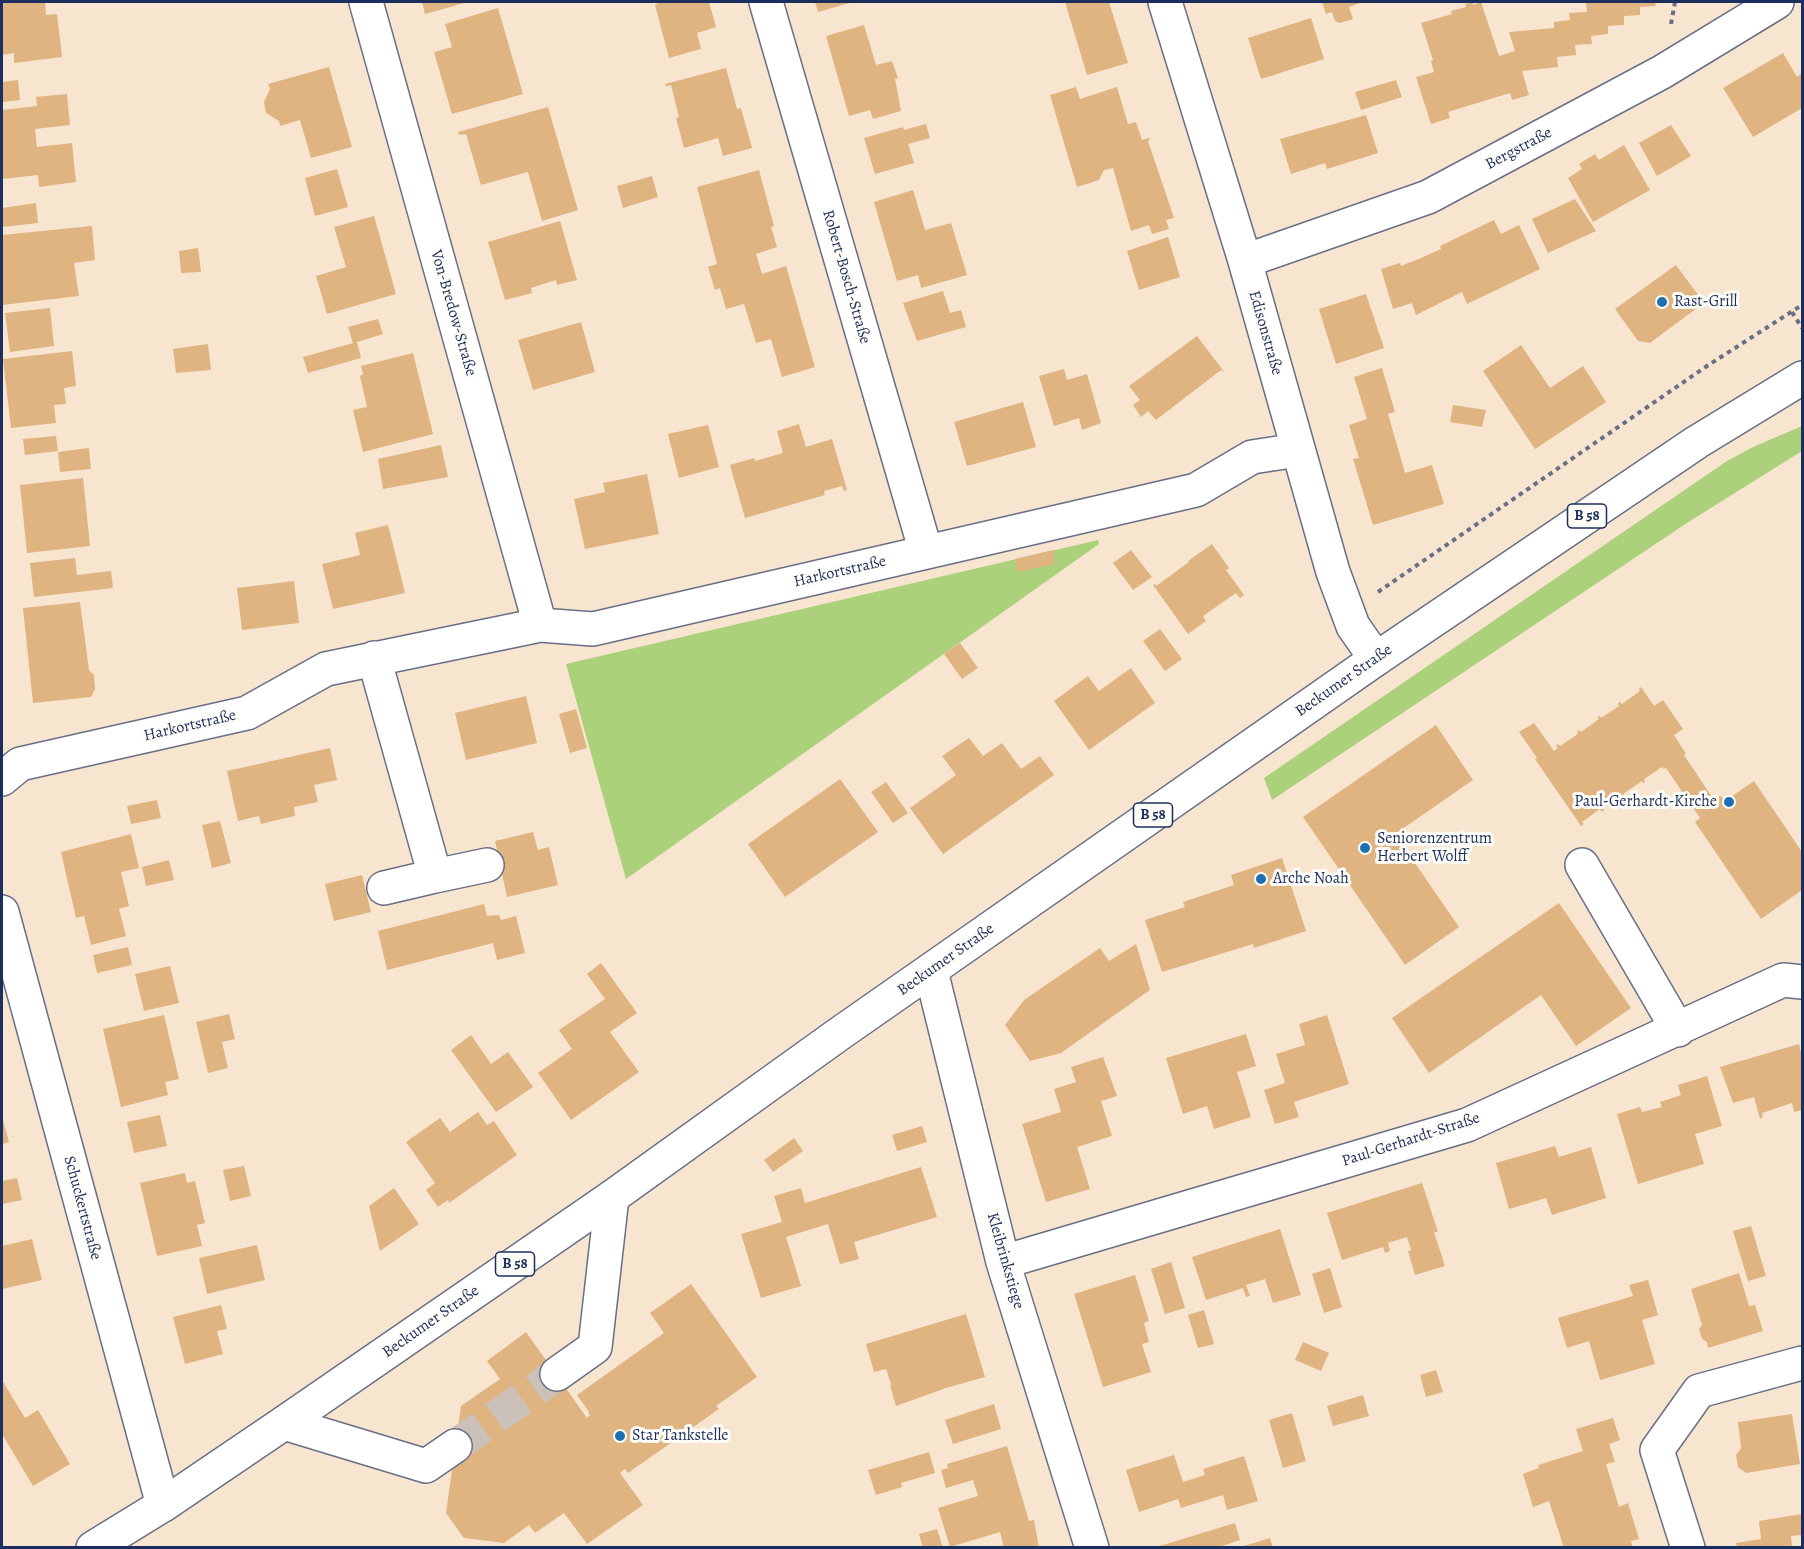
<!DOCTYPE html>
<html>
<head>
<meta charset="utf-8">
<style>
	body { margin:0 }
	#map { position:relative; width:1804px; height:1549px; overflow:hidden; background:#f7e5d0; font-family:Alegreya,serif }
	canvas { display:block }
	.frame { position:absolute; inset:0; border:3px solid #1b2f5e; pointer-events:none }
</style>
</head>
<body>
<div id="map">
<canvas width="1804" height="1549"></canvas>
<div class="frame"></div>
</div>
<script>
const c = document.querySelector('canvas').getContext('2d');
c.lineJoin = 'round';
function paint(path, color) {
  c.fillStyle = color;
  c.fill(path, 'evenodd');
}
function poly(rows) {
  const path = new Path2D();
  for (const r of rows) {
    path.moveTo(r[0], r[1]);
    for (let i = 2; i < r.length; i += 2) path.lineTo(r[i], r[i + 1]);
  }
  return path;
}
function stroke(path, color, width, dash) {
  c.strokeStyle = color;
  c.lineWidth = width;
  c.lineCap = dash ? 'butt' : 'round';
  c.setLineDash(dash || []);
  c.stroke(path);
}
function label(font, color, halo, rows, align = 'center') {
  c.font = font + ' Alegreya,serif';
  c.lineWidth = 6;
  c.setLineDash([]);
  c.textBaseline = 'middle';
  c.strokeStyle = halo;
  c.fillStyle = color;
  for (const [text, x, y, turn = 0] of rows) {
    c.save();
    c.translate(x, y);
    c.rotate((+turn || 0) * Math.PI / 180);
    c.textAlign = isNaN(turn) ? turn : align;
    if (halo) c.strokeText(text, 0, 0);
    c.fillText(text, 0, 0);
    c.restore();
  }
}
paint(poly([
	[1802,426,1802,451,1690,521,1272,800,1264,778,1727,461,1753,447],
	[1098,540,1099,544,626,879,566,664]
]), '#abd17b');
paint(poly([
	[2,2,45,2,46,15,57,14,62,57,14,63,14,53,2,55],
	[422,2,468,2,425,14],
	[660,2,709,2,716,27,697,33,701,49,669,58,655,5],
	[815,2,853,2,818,12],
	[1065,2,1109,2,1128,63,1087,75],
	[1322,2,1363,2,1349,7,1353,19,1340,23,1335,21,1332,12,1326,14],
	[1473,2,1473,5,1481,2,1499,56,1515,51,1509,32,1554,28,1554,22,1570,20,1569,13,1587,12,1586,3,1655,2,1656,6,1640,7,1640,15,1624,16,1624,25,1608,26,1608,34,1591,36,1592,44,1575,45,1576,55,1557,57,1558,67,1522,71,1529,95,1512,100,1510,93,1448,112,1450,118,1431,124,1416,77,1434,72,1431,61,1433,60,1421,23,1452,14,1451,11,1466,7,1465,4],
	[498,8,523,94,452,114,434,52,452,47,445,24],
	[1311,18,1324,59,1261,79,1248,38],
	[864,25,876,65,892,61,898,78,895,79,901,111,873,119,870,110,849,116,826,36],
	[1783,53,1797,77,1802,73,1802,108,1753,137,1723,88],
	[329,67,352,147,311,158,300,120,280,126,279,121,266,113,264,102,270,89,268,84],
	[726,68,737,109,741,108,752,148,723,156,718,138,684,148,676,118,679,117,671,85,666,86,665,84],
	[18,80,20,100,2,102,2,82],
	[1396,80,1402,97,1361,110,1355,92],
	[1076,87,1080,99,1117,87,1128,124,1136,122,1142,140,1149,138,1150,140,1148,141,1174,218,1166,220,1169,229,1152,234,1149,225,1131,231,1113,168,1104,170,1099,180,1077,187,1050,95],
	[67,94,70,125,35,129,37,147,72,143,76,182,39,187,38,175,2,179,2,110,37,106,36,97],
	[548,107,578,210,542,221,528,172,481,185,466,134,459,135,458,132],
	[1366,115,1378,153,1327,169,1325,163,1291,174,1280,139],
	[926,124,930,138,908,144,914,163,875,174,864,138,903,127,904,130],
	[1671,125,1691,156,1657,176,1639,143],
	[1624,145,1650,190,1593,222,1568,178,1582,169,1579,164,1595,154,1599,160],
	[337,169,348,207,315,216,305,178],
	[759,170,774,226,771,227,777,247,756,254,762,274,786,266,815,367,782,377,771,339,756,343,744,304,726,309,720,288,715,290,708,267,717,264,697,187],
	[652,176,658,197,623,208,617,186],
	[913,190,925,230,951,223,967,275,921,288,918,275,897,281,874,202],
	[1575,199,1596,231,1548,253,1532,219],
	[36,203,38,223,2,227,2,208],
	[374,216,396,294,327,314,316,276,346,267,334,227],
	[1494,220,1501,234,1519,225,1540,269,1467,304,1462,292,1416,315,1412,303,1393,309,1381,269,1400,263,1401,266,1421,258,1441,249,1440,246],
	[560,221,577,280,557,285,556,280,531,288,532,293,505,300,488,242],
	[92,226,95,260,74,263,79,296,2,305,2,235],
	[1168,237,1180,277,1139,290,1127,251],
	[198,248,201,272,181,273,179,251],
	[1676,265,1699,296,1697,308,1650,343,1638,341,1615,309],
	[943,291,950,313,961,310,966,327,917,341,903,303],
	[1366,294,1384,348,1336,364,1319,309],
	[50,308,54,346,10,352,5,313],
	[378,319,383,334,357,342,361,358,308,373,303,357,353,343,348,327],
	[581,322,595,372,533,390,518,340],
	[1197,336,1225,373,1221,370,1156,420,1148,411,1141,417,1133,405,1140,400,1129,386],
	[208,344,211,370,176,373,173,349],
	[1521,345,1550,388,1583,366,1606,402,1535,449,1483,371],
	[72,351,76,386,64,388,66,404,54,405,56,423,11,428,3,359],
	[413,353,433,434,363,452,353,410,367,407,360,376,363,374,361,366],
	[1382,368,1395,412,1388,414,1405,473,1432,465,1444,504,1373,525,1353,459,1359,458,1349,425,1367,419,1354,377],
	[1064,369,1067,380,1087,374,1101,423,1082,430,1079,418,1054,426,1039,376],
	[1023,402,1036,447,967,466,954,422],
	[1453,405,1486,410,1482,427,1450,422],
	[799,424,806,447,832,439,847,490,844,491,842,486,824,491,825,495,745,518,730,465,754,458,755,461,783,453,777,431],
	[708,425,719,467,679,478,668,434],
	[56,436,58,451,25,455,23,439],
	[441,445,448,477,383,489,378,459],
	[89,448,91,469,60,472,58,452],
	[647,474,659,534,585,549,574,499,605,492,603,483],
	[83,478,90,546,27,553,20,485],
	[388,525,405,593,333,609,322,564,360,555,355,533],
	[1212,544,1229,568,1226,570,1244,595,1240,598,1236,593,1203,616,1206,621,1188,634,1153,585,1155,584,1156,586,1189,562,1188,561],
	[1053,550,1055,564,1018,572,1015,559],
	[1131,550,1152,577,1133,590,1113,563],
	[75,558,77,575,111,571,113,588,34,597,30,563],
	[294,581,299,623,242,630,237,588],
	[80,602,89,670,94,675,95,689,91,697,33,703,23,608],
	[1160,629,1182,659,1165,671,1143,641],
	[960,643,978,668,962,679,944,654],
	[1131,668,1155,703,1089,750,1054,701,1088,676,1099,691],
	[1641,687,1654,706,1663,700,1683,729,1674,735,1686,754,1684,755,1714,800,1721,796,1725,801,1754,781,1802,852,1802,890,1761,919,1695,822,1700,818,1666,768,1663,769,1662,767,1644,779,1645,782,1643,783,1642,781,1623,794,1625,796,1622,798,1621,795,1603,808,1604,810,1602,812,1600,809,1582,822,1584,824,1581,826,1535,759,1537,758,1519,732,1534,723,1554,751,1558,748,1556,746,1558,744,1560,746,1578,734,1577,732,1579,730,1581,732,1599,719,1597,717,1600,716,1601,718,1619,706,1618,703,1620,702,1622,704,1640,691,1639,689],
	[526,696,537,743,466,760,455,713],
	[576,709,587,748,570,753,559,714],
	[1436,725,1473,780,1395,834,1459,927,1405,965,1303,817],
	[969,738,983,756,1002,743,1021,769,1040,756,1054,775,943,854,910,808,956,775,942,756],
	[330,748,337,780,314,785,318,802,294,807,295,816,277,820,261,824,259,816,238,821,227,771],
	[840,779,878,832,785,897,748,844],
	[886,782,908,813,893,823,871,792],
	[157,800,161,818,131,824,127,806],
	[220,821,231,863,212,868,202,825],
	[533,832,538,850,549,847,558,885,507,897,495,841],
	[131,834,139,868,121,872,129,906,119,909,126,936,91,945,84,916,76,918,61,852],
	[1282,858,1306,931,1254,948,1253,944,1162,972,1145,920,1185,907,1183,902,1234,885,1231,875],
	[169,860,174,880,146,886,142,867],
	[362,875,371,912,334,921,325,884],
	[1559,903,1631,1008,1576,1046,1541,995,1429,1073,1392,1018],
	[484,904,487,916,499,915,501,920,516,916,525,953,497,960,493,943,387,970,378,931],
	[1136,944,1150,990,1061,1053,1030,1061,1005,1025,1024,1000,1100,948,1109,961],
	[128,947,132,965,97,973,93,955],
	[601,963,637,1013,610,1032,639,1072,571,1120,538,1073,572,1049,559,1030,605,999,587,974],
	[170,966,179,1003,144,1011,135,974],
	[229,1014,235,1039,222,1042,228,1068,208,1073,196,1022],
	[164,1015,179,1079,165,1082,168,1095,121,1107,103,1029],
	[1327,1015,1349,1084,1294,1102,1299,1117,1275,1124,1264,1090,1285,1083,1276,1054,1305,1045,1299,1024],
	[1246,1034,1256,1066,1237,1072,1251,1117,1214,1129,1207,1106,1183,1114,1166,1058],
	[471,1035,491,1064,508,1052,533,1087,496,1112,451,1050],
	[1799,1044,1802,1056,1802,1110,1794,1112,1792,1103,1762,1113,1763,1117,1760,1119,1754,1097,1733,1103,1720,1067],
	[1103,1057,1117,1096,1101,1101,1112,1136,1077,1147,1090,1189,1046,1202,1022,1124,1061,1112,1054,1089,1076,1082,1071,1067],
	[1707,1076,1722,1126,1695,1134,1704,1164,1638,1184,1617,1114,1640,1107,1642,1112,1662,1107,1660,1102,1681,1095,1678,1085],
	[478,1112,487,1125,494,1121,517,1155,449,1203,448,1200,438,1207,426,1190,435,1183,406,1142,440,1118,450,1132],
	[160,1115,167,1146,134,1153,127,1122],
	[2,1116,9,1142,2,1144],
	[922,1126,927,1142,897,1151,892,1135],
	[794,1138,803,1151,773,1172,764,1160],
	[1555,1146,1559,1157,1591,1147,1606,1198,1552,1215,1546,1198,1509,1209,1496,1163],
	[244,1166,251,1196,230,1201,223,1170],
	[921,1167,937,1217,854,1242,859,1259,840,1264,828,1224,786,1237,801,1286,761,1298,741,1234,782,1222,774,1196,801,1188,805,1203],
	[185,1173,187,1183,195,1181,205,1223,197,1225,202,1246,157,1256,140,1183],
	[17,1178,22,1200,2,1204,2,1181],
	[1422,1183,1438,1232,1434,1232,1445,1266,1415,1275,1408,1251,1411,1250,1407,1237,1388,1243,1390,1251,1385,1253,1383,1247,1342,1260,1327,1213],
	[394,1188,419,1224,380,1251,369,1206],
	[1751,1226,1766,1276,1748,1281,1733,1231],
	[1280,1229,1301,1295,1273,1303,1265,1279,1246,1285,1250,1296,1246,1297,1243,1288,1206,1300,1192,1257],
	[32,1239,42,1280,2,1289,2,1246],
	[257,1245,265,1280,207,1294,199,1258],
	[1171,1262,1185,1308,1165,1314,1151,1269],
	[1330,1268,1342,1307,1324,1313,1312,1274],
	[1739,1273,1749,1306,1755,1305,1763,1331,1708,1348,1707,1342,1702,1339,1699,1329,1702,1325,1691,1289],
	[1135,1275,1149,1321,1144,1323,1149,1342,1142,1344,1151,1372,1103,1387,1074,1294],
	[1648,1280,1658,1315,1642,1320,1655,1364,1600,1380,1589,1341,1567,1348,1558,1318,1633,1296,1629,1285],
	[691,1284,757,1377,716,1406,719,1409,628,1473,625,1469,620,1473,643,1505,587,1544,564,1513,535,1533,529,1525,504,1543,464,1538,446,1513,461,1406,500,1379,487,1361,526,1332,587,1418,590,1415,588,1413,589,1412,577,1395,664,1333,650,1313],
	[221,1305,227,1329,217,1331,223,1354,185,1364,173,1317],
	[1204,1310,1214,1344,1198,1348,1188,1315],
	[966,1314,985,1377,946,1388,896,1406,890,1385,893,1384,891,1384,886,1369,874,1372,866,1344],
	[1303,1342,1329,1353,1321,1371,1295,1360],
	[1436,1370,1443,1392,1426,1397,1420,1375],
	[2,1380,25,1418,38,1410,70,1464,33,1486,2,1434],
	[1363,1395,1369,1416,1333,1426,1327,1406],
	[994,1404,1001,1429,953,1444,945,1420],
	[1292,1413,1306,1461,1283,1468,1269,1420],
	[1792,1414,1800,1464,1746,1473,1738,1467,1736,1455,1741,1448,1738,1422],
	[1613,1418,1620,1440,1609,1444,1615,1462,1606,1464,1619,1507,1628,1503,1639,1539,1631,1541,1633,1548,1564,1548,1549,1501,1533,1507,1523,1474,1539,1468,1538,1465,1583,1451,1576,1429],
	[1007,1446,1029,1521,1034,1520,1039,1548,1004,1548,1000,1532,950,1547,938,1508,978,1496,973,1480,946,1488,941,1470,948,1468,947,1464],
	[929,1452,935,1473,901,1483,902,1487,876,1495,868,1470],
	[1174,1455,1183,1482,1205,1475,1203,1469,1244,1456,1258,1501,1227,1510,1223,1495,1181,1508,1178,1499,1139,1512,1126,1470],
	[1802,1514,1802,1535,1791,1536,1792,1548,1737,1548,1736,1543,1761,1539,1759,1521],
	[1235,1523,1240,1540,1216,1548,1153,1548],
	[937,1529,943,1548,923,1548,919,1534],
	[1270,1538,1273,1548,1241,1548,1241,1547]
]), '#e0b481');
stroke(poly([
	[455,1446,557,1374]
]), '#cbc1b9', 33, [33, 16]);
const minor = poly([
	[366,2,540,625],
	[766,2,926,552],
	[1165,2,1245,261,1333,572,1353,626,1376,659],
	[1245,261,1428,197,1662,72,1777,2],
	[374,658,435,876,487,865],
	[2,779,20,764,247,713,326,669,540,625,593,629,1196,490,1252,457,1298,450],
	[1582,865,1678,1030],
	[384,888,435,876],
	[2,912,163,1505],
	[931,971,1003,1262,1092,1548],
	[1003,1262,1467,1125,1783,980,1802,982],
	[557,1374,595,1347,612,1197],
	[284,1423,426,1466,455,1446],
	[1688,1548,1657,1450,1699,1391,1802,1363]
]);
const major = poly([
	[93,1548,163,1505,284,1423,612,1197,839,1034,1376,659,1697,442,1802,378]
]);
stroke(minor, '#686f86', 36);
stroke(major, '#686f86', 36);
stroke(poly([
	[1671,24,1675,2],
	[1792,312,1802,328],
	[1378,592,1707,366,1802,305]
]), '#686f86', 4, [4.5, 4.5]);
stroke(minor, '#fff', 33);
stroke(major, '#fff', 33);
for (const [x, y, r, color] of [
	[1662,302,6,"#1f6fb2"],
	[1729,802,6,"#1f6fb2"],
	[1365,848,6,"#1f6fb2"],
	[1261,879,6,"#1f6fb2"],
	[620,1436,6,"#1f6fb2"]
]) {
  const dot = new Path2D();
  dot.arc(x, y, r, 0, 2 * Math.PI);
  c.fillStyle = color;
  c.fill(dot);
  stroke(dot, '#fdfcf7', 2);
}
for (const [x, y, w] of [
	[1587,516,39],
	[1153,815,39],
	[515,1264,39]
]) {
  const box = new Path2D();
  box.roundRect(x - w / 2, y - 12, w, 24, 4.5);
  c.fillStyle = '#fdfcf7';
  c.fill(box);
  stroke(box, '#1b2f5e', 1.5);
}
label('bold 15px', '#1b2f5e', null, [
	["B 58",1587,516],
	["B 58",1153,815],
	["B 58",515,1264]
]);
label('16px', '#1b2f5e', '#fdfcf7', [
	["Bergstraße",1519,149,-28],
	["Robert-Bosch-Straße",846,277,74],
	["Von-Bredow-Straße",453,313,74],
	["Edisonstraße",1265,333,74],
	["Harkortstraße",840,572,-13],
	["Beckumer Straße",1344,681,-35],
	["Harkortstraße",190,726,-13],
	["Beckumer Straße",946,960,-35],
	["Paul-Gerhardt-Straße",1411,1140,-18],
	["Schuckertstraße",82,1208,75],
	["Kleibrinkstiege",1005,1261,74],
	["Beckumer Straße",431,1322,-35]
]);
label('16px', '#1b2f5e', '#fdfcf7', [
	["Rast-Grill",1674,302],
	["Paul-Gerhardt-Kirche",1717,802,"right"],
	["Seniorenzentrum",1377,839],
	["Herbert Wolff",1377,857],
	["Arche Noah",1273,879],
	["Star Tankstelle",632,1436]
], 'left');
</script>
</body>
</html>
